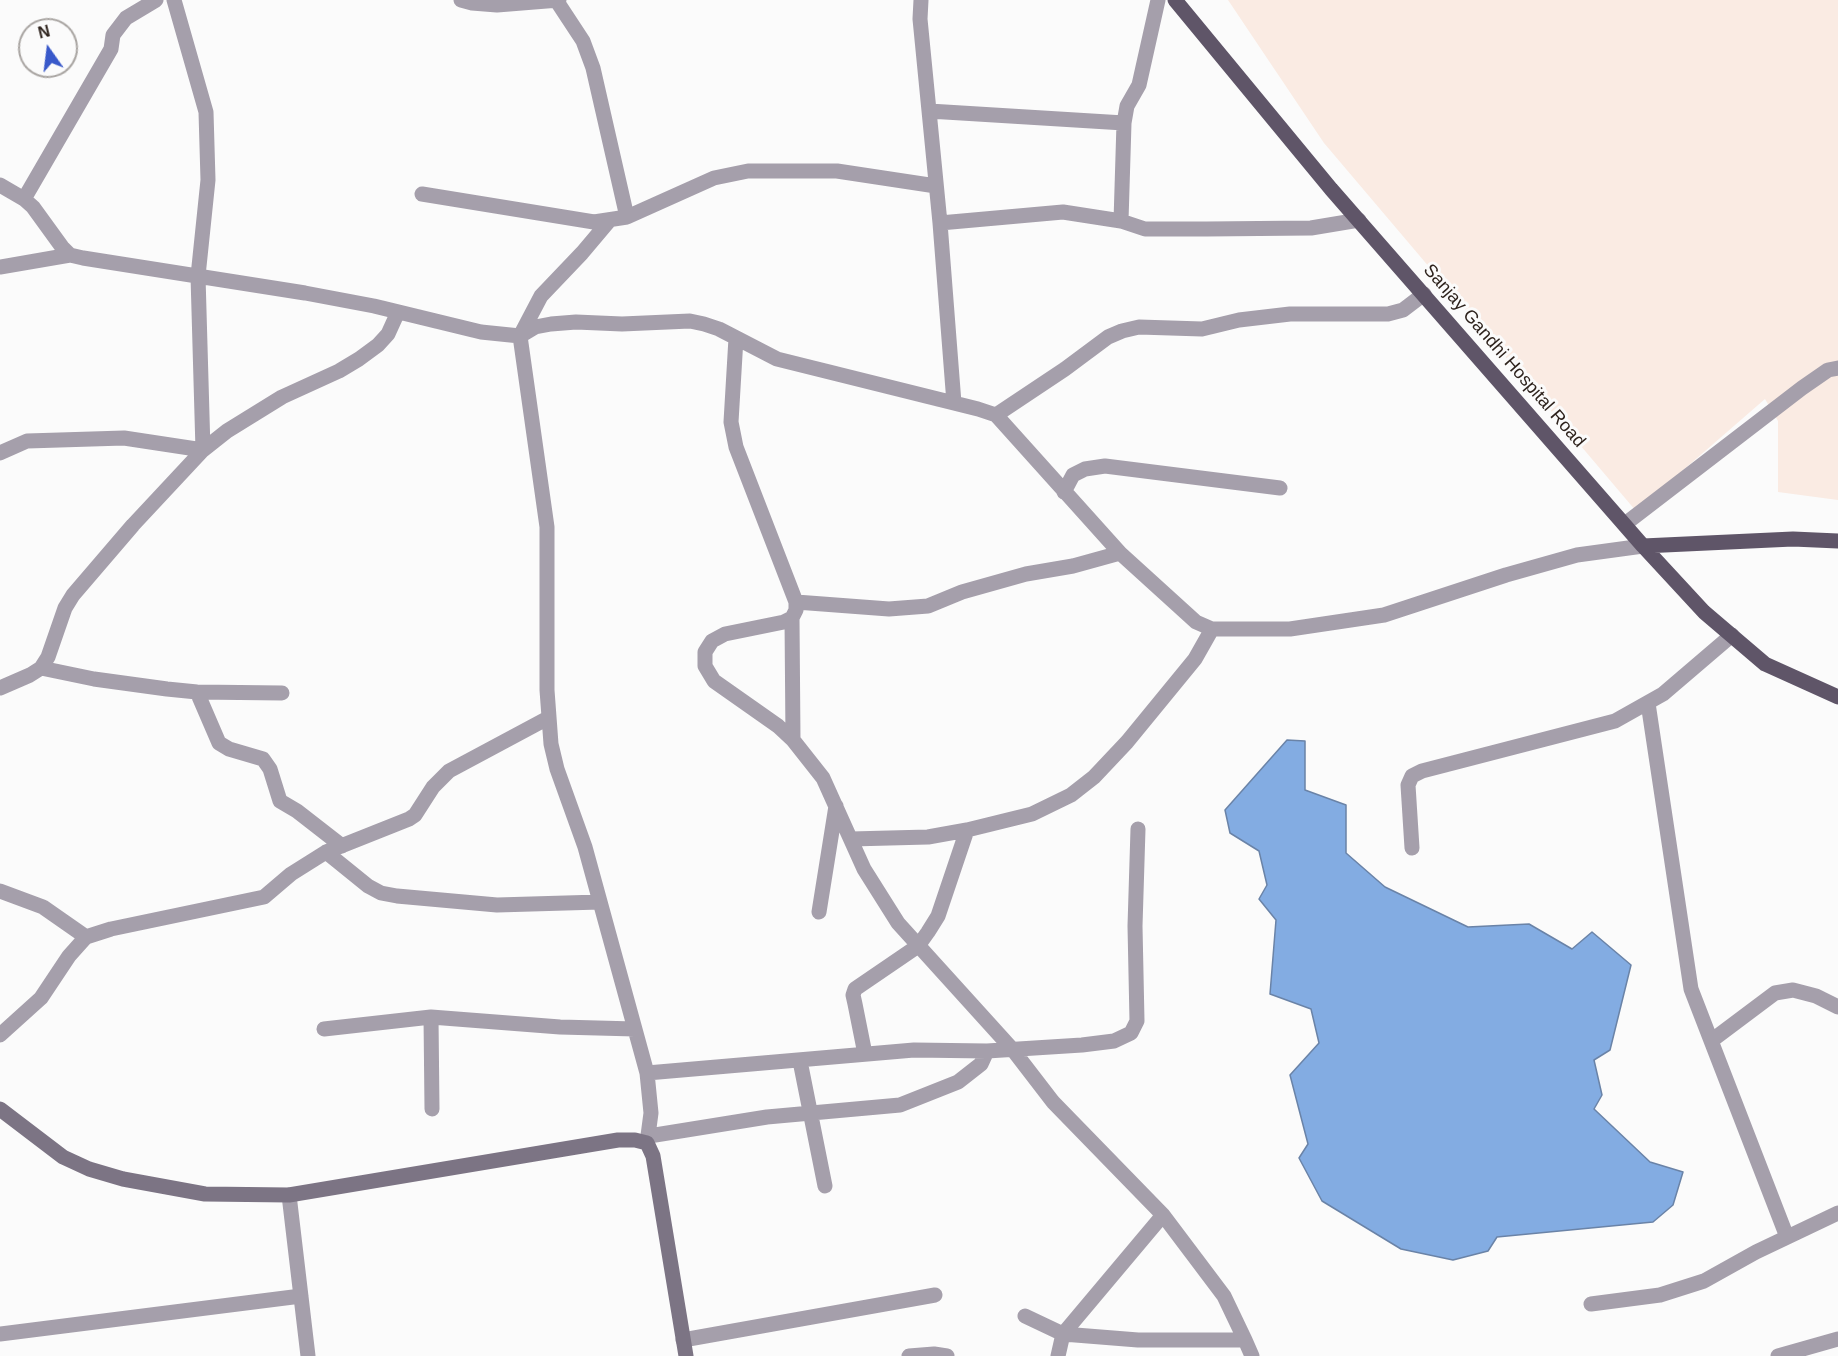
<!DOCTYPE html>
<html>
<head>
<meta charset="utf-8">
<style>
	body { margin:0 }
	#map { position:relative; width:1838px; height:1356px; overflow:hidden; background:#fbfbfb; font-family:Arial,sans-serif }
	canvas { display:block }
	.north { position:absolute; left:18px; top:18px; width:60px; height:60px; box-sizing:border-box; background:#fbfbfb; border:2px solid #a9a5a2; border-radius:50%; rotate:346deg; font-size:16px; font-weight:700; line-height:24px; text-align:center; color:#2e231d }
	.north::after { content:''; display:block; margin:auto; width:21px; height:27px; background:#3959ca; clip-path:polygon(50% 0,100% 100%,50% 72%,0 100%) }
</style>
</head>
<body>
<div id="map">
<canvas width="1838" height="1356"></canvas>
<div class="north">N</div>
</div>
<script>
const c = document.querySelector('canvas').getContext('2d');
c.lineJoin = 'round';
function paint(path, color) {
  c.fillStyle = color;
  c.fill(path, 'evenodd');
}
function poly(rows) {
  const path = new Path2D();
  for (const r of rows) {
    path.moveTo(r[0], r[1]);
    for (let i = 2; i < r.length; i += 2) path.lineTo(r[i], r[i + 1]);
  }
  return path;
}
function stroke(path, color, width, dash) {
  c.strokeStyle = color;
  c.lineWidth = width;
  c.lineCap = dash ? 'butt' : 'round';
  c.setLineDash(dash || []);
  c.stroke(path);
}
function label(font, color, halo, rows, align = 'center') {
  c.font = font + ' Arial,sans-serif';
  c.lineWidth = 6;
  c.setLineDash([]);
  c.textBaseline = 'middle';
  c.strokeStyle = halo;
  c.fillStyle = color;
  for (const [text, x, y, turn = 0] of rows) {
    c.save();
    c.translate(x, y);
    c.rotate((+turn || 0) * Math.PI / 180);
    c.textAlign = isNaN(turn) ? turn : align;
    if (halo) c.strokeText(text, 0, 0);
    c.fillText(text, 0, 0);
    c.restore();
  }
}
paint(poly([
	[1228,0,1838,0,1838,500,1778,492,1778,421,1765,399,1636,511,1324,143]
]), '#faebe3');
const water = poly([
	[1287,740,1305,741,1305,790,1346,805,1346,853,1385,887,1468,927,1529,924,1572,949,1592,932,1631,965,1610,1050,1594,1060,1602,1095,1594,1109,1650,1162,1683,1172,1673,1205,1653,1222,1497,1237,1488,1251,1453,1260,1401,1249,1322,1201,1299,1158,1308,1144,1290,1075,1319,1043,1311,1009,1270,994,1276,920,1259,899,1267,885,1259,851,1230,833,1225,810,1287,740]
]);
paint(water, '#83ace2');
stroke(water, '#6a83a7', 1.5);
stroke(poly([
	[461,0,472,3,497,5,559,0],
	[556,0,583,41,593,68,627,217],
	[921,0,920,19,940,223,954,403],
	[929,111,1124,123],
	[0,185,24,199,33,207,62,247,70,255,83,258,305,293,374,306,481,332,520,336,535,327,551,324,576,322,622,324,690,321,704,324,719,329,777,359,978,409,996,415,1120,553,1196,622,1212,629,1290,629,1384,615,1506,575,1577,555,1643,546],
	[422,194,594,222,627,217,714,178,748,171,837,171,936,186],
	[24,199,111,49,113,35,126,18,156,0],
	[609,221,582,253,541,296,520,336,547,527,547,690,551,744,557,769,585,847,647,1073,651,1113,647,1143],
	[1121,221,1145,229,1207,229,1311,228,1359,220],
	[940,223,1063,212,1121,221,1124,123,1127,106,1139,85,1158,0],
	[0,267,70,255],
	[736,338,731,422,736,447,796,602,796,610,792,618,784,622,725,634,712,641,705,652,705,666,714,681,778,726,793,740,823,778,864,869,898,923,1013,1050,1053,1102,1163,1215,1224,1296,1245,1340],
	[996,415,1065,369,1108,337,1122,331,1139,327,1202,329,1239,320,1290,314,1388,314,1403,310,1424,294],
	[0,453,27,441,124,438,203,450,198,276,208,180,206,112,174,0],
	[1064,492,1073,475,1085,469,1105,466,1280,488],
	[1625,524,1802,388,1828,370,1838,368],
	[796,602,889,609,928,606,962,592,1026,574,1073,566,1120,553],
	[792,618,793,740],
	[41,668,94,679,167,689,197,692,282,693],
	[0,688,30,675,41,668,48,657,65,608,73,595,133,525,203,450,227,431,282,397,339,371,359,359,378,345,388,334,398,312],
	[197,692,219,743,229,749,263,759,270,769,280,801,297,811,342,846],
	[1648,703,1691,989,1787,1237],
	[851,839,928,837,967,830,1032,814,1071,795,1094,777,1127,742,1195,659,1212,629],
	[1412,848,1408,785,1412,776,1422,771,1615,721,1663,694,1732,635],
	[326,852,368,886,381,893,397,896,497,905,600,902],
	[0,891,43,907,86,937],
	[819,912,836,806],
	[431,1017,432,1109],
	[324,1029,431,1017,560,1027,635,1029],
	[0,1035,41,998,69,956,86,937,111,929,264,897,291,874,326,852,409,819,415,815,433,787,449,771,548,718],
	[1711,1041,1775,993,1793,990,1816,996,1838,1007],
	[865,1054,855,1004,853,995,855,989,918,946,928,932,938,916,967,830],
	[800,1061,825,1186],
	[647,1073,914,1050,987,1051,1082,1045,1114,1041,1131,1033,1137,1021,1135,926,1138,829],
	[649,1136,767,1117,900,1105,958,1082,981,1064,987,1051],
	[289,1195,308,1356],
	[1591,1304,1660,1295,1704,1281,1756,1252,1838,1213],
	[1025,1316,1063,1334,1138,1340,1245,1340,1252,1356],
	[0,1334,301,1296],
	[683,1340,935,1295],
	[909,1356,934,1354,947,1356],
	[1058,1356,1063,1334,1163,1215],
	[1778,1356,1838,1339]
]), '#a59fab', 15);
stroke(poly([
	[0,1109,63,1157,89,1169,123,1179,205,1194,289,1195,618,1140,635,1140,647,1143,653,1156,686,1356]
]), '#7c7484', 15);
stroke(poly([
	[1175,0,1331,189,1643,546,1704,612,1765,664,1838,697],
	[1643,546,1793,539,1838,541]
]), '#5f5568', 15);
label('18px', '#2e231d', '#fbfbfb', [
	["Sanjay Gandhi Hospital Road",1504,356,49]
]);
</script>
</body>
</html>
